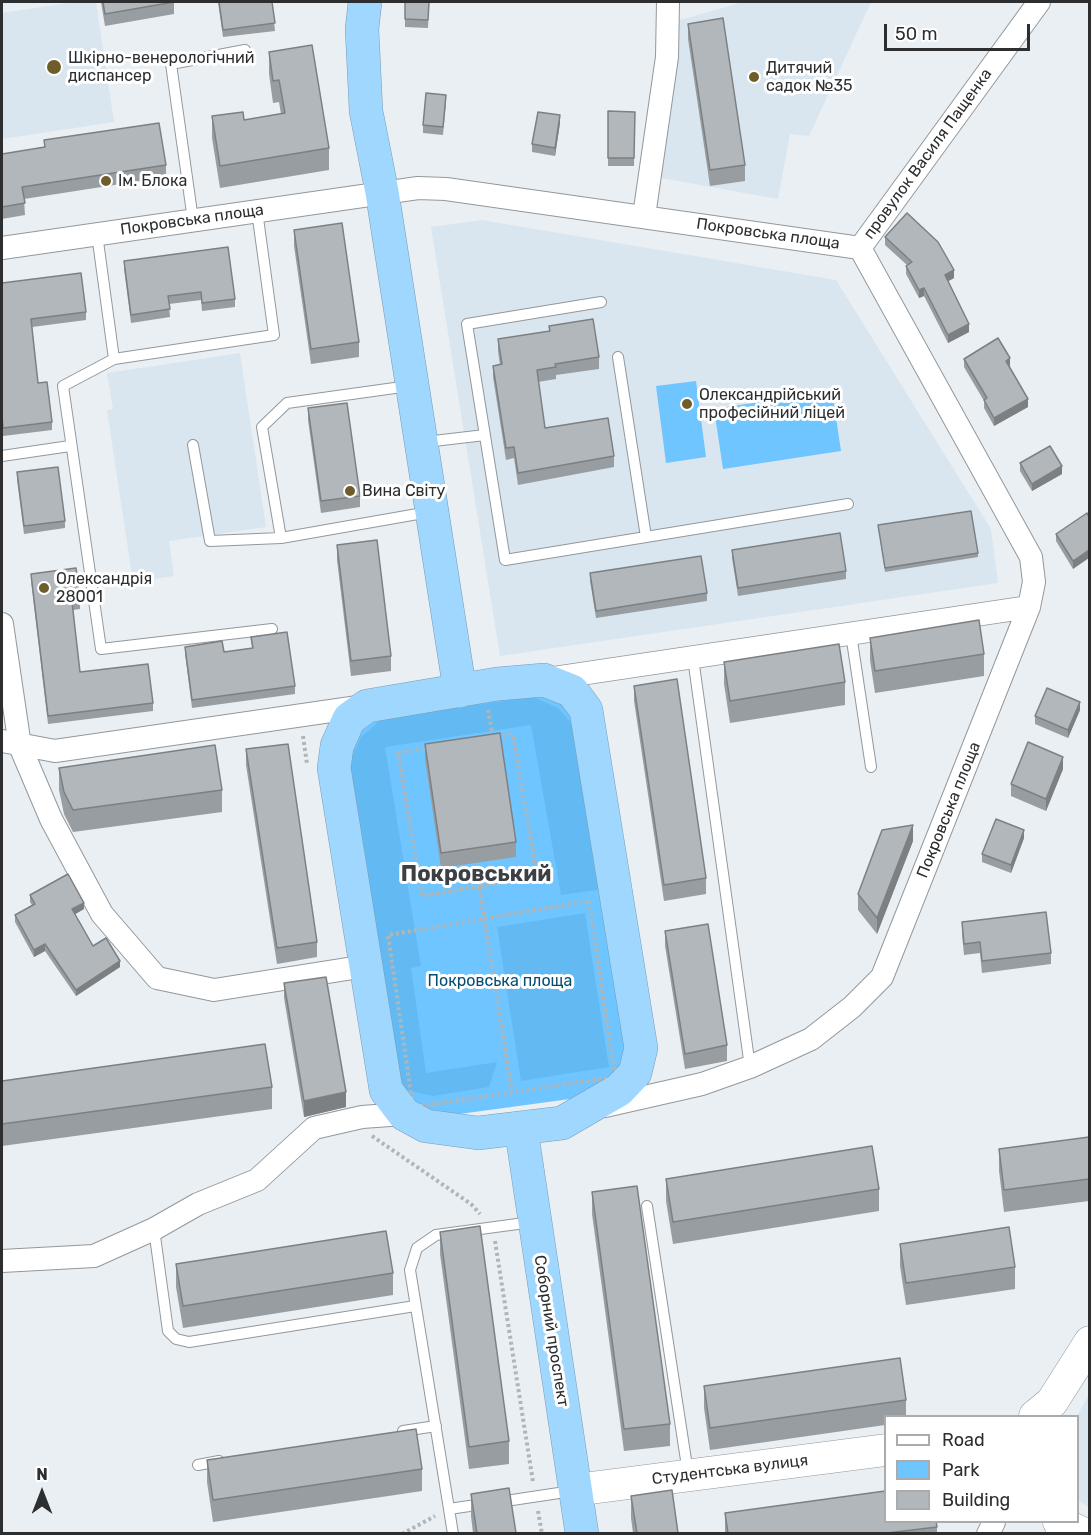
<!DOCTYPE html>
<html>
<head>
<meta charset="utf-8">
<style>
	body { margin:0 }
	#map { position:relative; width:1091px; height:1535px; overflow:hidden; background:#e9eff3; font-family:Rubik,sans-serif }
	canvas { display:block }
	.frame { position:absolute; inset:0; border:3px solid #2c2e30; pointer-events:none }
	.legend { position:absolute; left:884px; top:1415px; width:195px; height:108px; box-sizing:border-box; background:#fff; border:2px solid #ababac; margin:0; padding:8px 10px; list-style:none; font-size:18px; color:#2c2e30 }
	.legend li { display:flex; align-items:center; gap:12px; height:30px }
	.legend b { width:30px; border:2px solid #ababac }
	.north { position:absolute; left:12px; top:1463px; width:60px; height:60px; -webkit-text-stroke:4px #fff; paint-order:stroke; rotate:0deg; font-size:16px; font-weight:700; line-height:24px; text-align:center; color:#2c2e30 }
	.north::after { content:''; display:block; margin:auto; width:21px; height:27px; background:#2c2e30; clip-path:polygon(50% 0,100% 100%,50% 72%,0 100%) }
	.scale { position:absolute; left:884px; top:24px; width:146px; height:27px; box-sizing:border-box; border:3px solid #2c2e30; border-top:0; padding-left:8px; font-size:18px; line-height:21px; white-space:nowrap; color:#2c2e30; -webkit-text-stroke:4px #fff; paint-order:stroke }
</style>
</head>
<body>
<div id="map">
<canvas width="1091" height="1535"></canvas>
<div class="frame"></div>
<ul class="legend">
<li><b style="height:8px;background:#fff"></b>Road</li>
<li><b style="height:16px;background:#6fc5ff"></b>Park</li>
<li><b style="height:16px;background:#b1b7bb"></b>Building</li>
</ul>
<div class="north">N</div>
<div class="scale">50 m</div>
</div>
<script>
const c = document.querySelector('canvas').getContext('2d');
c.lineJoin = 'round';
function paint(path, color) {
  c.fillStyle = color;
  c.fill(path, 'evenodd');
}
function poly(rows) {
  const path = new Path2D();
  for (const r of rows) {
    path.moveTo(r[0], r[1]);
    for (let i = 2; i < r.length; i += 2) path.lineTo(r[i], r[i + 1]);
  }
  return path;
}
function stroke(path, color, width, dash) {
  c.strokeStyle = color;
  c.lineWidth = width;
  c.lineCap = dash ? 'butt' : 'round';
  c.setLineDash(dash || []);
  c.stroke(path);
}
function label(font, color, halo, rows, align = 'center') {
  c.font = font + ' Rubik,sans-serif';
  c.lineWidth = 6;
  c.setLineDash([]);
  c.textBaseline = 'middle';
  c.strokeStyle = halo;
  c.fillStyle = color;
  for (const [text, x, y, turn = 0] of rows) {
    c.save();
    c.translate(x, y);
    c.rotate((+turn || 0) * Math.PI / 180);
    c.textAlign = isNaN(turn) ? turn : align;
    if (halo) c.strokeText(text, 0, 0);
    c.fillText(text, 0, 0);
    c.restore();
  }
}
paint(poly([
	[75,2,96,2,114,122,2,139,2,13],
	[743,2,871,2,809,136,790,134,778,199,661,178,677,21],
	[482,220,836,280,991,529,998,583,500,656,431,227],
	[240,353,266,527,169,541,174,576,133,582,107,410,113,409,107,373],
	[1089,1394,1089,1507,1078,1501,1077,1416]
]), '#d9e6f0');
paint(poly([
	[696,381,706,457,666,463,656,386],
	[832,391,841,451,723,469,714,409],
	[535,689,563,704,580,726,634,1046,617,1080,592,1096,430,1118,407,1107,344,768,354,736,377,713]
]), '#6fc5ff');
paint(poly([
	[533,697,558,708,574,726,604,889,561,895,531,725,385,747,421,966,411,968,426,1073,497,1062,489,1087,433,1096,405,1090,396,1076,346,770,361,737,383,718],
	[585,913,609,1067,521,1081,497,927]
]), '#63baf3');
const lane = poly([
	[193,220,171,64,245,50],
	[97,234,114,359,63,386,101,649,272,629],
	[601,302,467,324,505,560,848,504],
	[618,357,646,537],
	[114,359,274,335,257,211],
	[425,442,485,435],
	[193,445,210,541,281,538,429,512],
	[2,456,70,446],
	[281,538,262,427,287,403,409,386],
	[851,634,871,767],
	[693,658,750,1067],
	[647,1206,688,1473],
	[154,1229,168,1331,176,1339,189,1342,415,1306],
	[403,1431,436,1426],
	[198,1465,219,1461],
	[499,1502,572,1491],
	[449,1509,410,1270,417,1248,436,1235,532,1222],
	[453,1534,449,1509,483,1504]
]);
const street = poly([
	[644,216,667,57,668,2],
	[2,248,418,188,446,189,860,248],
	[860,248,1039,2],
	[2,624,20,746,51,819,102,914,157,978,214,990,366,966],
	[547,679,1029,607],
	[2,741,55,751,365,706],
	[605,1106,702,1084,750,1067,811,1039,852,1007,882,977,1029,607,1034,582,1031,557,860,248],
	[2,1261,94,1256,154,1229,198,1204,257,1180,314,1128,362,1117,404,1114],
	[988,1534,994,1522]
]);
const secondary = poly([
	[1035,1416,1052,1402,1090,1342],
	[575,1490,886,1450],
	[1059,1522,1084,1534]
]);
const highway = poly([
	[365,2,362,29,366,111,382,192,460,691],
	[544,680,572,691,586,710,641,1048,635,1073,619,1090,562,1123,478,1133,426,1126,404,1114,386,1090,334,768,337,746,349,719,367,706,497,684,544,680],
	[521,1128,582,1534]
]);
stroke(lane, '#92989c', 12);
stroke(street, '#92989c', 24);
stroke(secondary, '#92989c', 33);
stroke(highway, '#779cb6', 34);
stroke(poly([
	[488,710,493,737],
	[303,736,307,764],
	[497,736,513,734,537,877,479,886,512,1092],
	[430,747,398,753,422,896,479,886],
	[589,901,615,1077,413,1107,388,935,589,901],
	[372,1136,471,1204,480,1214],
	[495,1241,533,1482],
	[538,1511,542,1534],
	[402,1534,435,1516]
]), '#b0b5b8', 4, [3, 3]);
stroke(lane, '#fff', 10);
stroke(street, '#fff', 22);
stroke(secondary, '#fff', 32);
stroke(highway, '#a0d7fe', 33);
paint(poly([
	[101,2,174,2,174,14,105,26],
	[218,2,272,2,275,31,223,37],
	[405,2,429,2,428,28,405,27],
	[688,24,745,165,745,181,710,186,688,39],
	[269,52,329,148,329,170,220,188,212,138,212,116,244,120,281,114,279,102,273,103,269,74],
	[446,103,443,135,423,133,423,125],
	[608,111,635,112,634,166,608,166],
	[560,123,555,156,532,152,532,144],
	[44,140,166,165,166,177,24,199,25,215,2,219,2,154,44,147],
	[294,230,359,342,359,357,311,364,294,246],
	[885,237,954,278,948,281,969,332,948,343,924,296,919,298,906,274,906,266,907,265,885,245],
	[124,261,235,299,235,307,202,311,201,300,169,304,170,317,131,323,124,269],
	[2,283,86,312,86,320,32,327,38,383,52,422,52,430,3,436,2,424],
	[549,326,599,357,599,369,556,375,556,379,538,382,545,428,614,456,614,467,518,485,514,458,506,460,493,377,493,366,500,365,498,351,498,339,549,331],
	[964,359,1010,366,1009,367,1028,407,994,426,984,408,984,401,964,367],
	[308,408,360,496,360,507,321,513,308,420],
	[1020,463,1062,474,1032,491,1020,471],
	[17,472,65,521,65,528,24,534,17,480],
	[1089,517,1073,569,1056,541,1056,534],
	[878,525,978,553,978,557,885,572],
	[337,545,391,656,391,671,351,676,337,560],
	[732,550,846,571,846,579,738,596,732,558],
	[590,573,707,593,707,601,596,618,590,581],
	[31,574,80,601,80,609,73,610,80,672,153,703,153,711,48,724,31,581],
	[251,637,295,686,295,694,192,708,185,654,185,647,224,652,252,648],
	[870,638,984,654,984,676,875,693,870,660],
	[724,662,845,682,845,705,730,723,724,684],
	[634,686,706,878,706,894,664,901,634,701],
	[1080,710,1068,738,1035,724,1035,716],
	[425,744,516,842,516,857,441,868,425,759],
	[246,749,317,942,317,957,277,964,246,765],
	[59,768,222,790,222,812,73,832,64,814,59,790],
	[1063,769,1046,811,1011,796,1011,784],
	[1024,838,1011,873,982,862,982,854],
	[913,841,877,934,858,910,858,894],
	[30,895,84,909,75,914,93,946,120,967,76,996,45,951,34,957,15,922,15,915,32,905,30,902],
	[962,922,1051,953,1051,964,982,973,980,953,964,955,962,934],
	[665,931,727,1045,727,1061,685,1069,665,946],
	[284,983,346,1107,304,1117,284,998],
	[2,1081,272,1087,272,1109,2,1146],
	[1089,1137,1089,1201,1004,1212,999,1171,999,1149],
	[666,1179,879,1189,879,1211,673,1244,666,1201],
	[592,1192,670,1424,670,1446,624,1451,592,1214],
	[440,1232,509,1441,509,1464,469,1469,440,1254],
	[900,1244,1015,1267,1015,1289,906,1305,900,1266],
	[176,1264,393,1273,393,1295,183,1328,176,1287],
	[704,1386,906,1400,906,1416,885,1416,885,1425,710,1450,704,1408],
	[207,1460,422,1469,422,1491,213,1522,207,1482],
	[471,1494,516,1533,473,1533,471,1516],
	[631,1496,678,1533,633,1533,631,1518],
	[725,1513,937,1527,937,1533,725,1533]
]), '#989da1');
paint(poly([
	[560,115,560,123,555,156,555,148],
	[954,270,954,278,945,283,945,275],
	[924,288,924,296,919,298,919,290],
	[969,324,969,332,948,343,948,335],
	[1010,358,1010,366,1006,369,1006,361],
	[1028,399,1028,407,994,426,994,418],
	[1062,466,1062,474,1032,491,1032,484],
	[1089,550,1089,558,1073,569,1073,561],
	[1080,702,1080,710,1068,738,1068,730],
	[1063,757,1063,769,1046,811,1046,799],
	[913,825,913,841,877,934,877,918],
	[1024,830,1024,838,1011,873,1011,865],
	[84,903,84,909,72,916,72,909],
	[45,944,45,951,34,957,34,950],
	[120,961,120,967,76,996,76,990],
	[346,1092,346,1107,304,1117,304,1101]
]), '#7c8083');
const building = poly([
	[103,2,174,2,105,14,103,2],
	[219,2,272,2,275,23,223,30,219,2],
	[405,2,429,2,428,20,405,19,405,2],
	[723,18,745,165,710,170,688,24,723,18],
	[312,45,329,148,220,166,212,116,243,112,244,120,285,113,279,80,273,81,269,52,312,45],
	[426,93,446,95,443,127,423,125,426,93],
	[608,111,635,112,634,158,608,158,608,111],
	[538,112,560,115,555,148,532,144,538,112],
	[159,123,166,165,22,187,25,203,2,207,2,154,45,147,44,140,159,123],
	[907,213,938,242,954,270,945,275,969,324,948,335,924,288,919,290,906,266,912,262,885,237,907,213],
	[342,223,359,342,311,349,294,230,342,223],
	[228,247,235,299,202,303,201,292,168,296,170,309,131,315,124,261,228,247],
	[81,273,86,312,31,319,38,383,47,382,52,422,3,428,2,416,2,283,81,273],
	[593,319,599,357,555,364,556,367,537,370,545,428,608,418,614,456,518,473,514,447,506,448,493,366,502,364,498,339,550,331,549,326,593,319],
	[998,338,1010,358,1006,361,1028,399,994,418,984,400,987,398,964,359,998,338],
	[347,403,360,496,321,501,308,408,347,403],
	[1050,446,1062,466,1032,484,1020,463,1050,446],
	[58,467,65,521,24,526,17,472,58,467],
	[971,511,978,553,885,568,878,525,971,511],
	[1087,513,1089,517,1089,550,1073,561,1056,534,1087,513],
	[840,533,846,571,738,588,732,550,840,533],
	[377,540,391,656,351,661,337,545,377,540],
	[701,556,707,593,596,611,590,573,701,556],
	[76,568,80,601,72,602,80,672,148,664,153,703,48,716,31,574,76,568],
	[979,620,984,654,875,671,870,638,979,620],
	[287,632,295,686,192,700,185,647,222,641,224,652,253,648,251,637,287,632],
	[839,644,845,682,730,701,724,662,839,644],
	[677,679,706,878,664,885,634,686,677,679],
	[1047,688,1080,702,1068,730,1035,716,1047,688],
	[500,733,516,842,441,853,425,744,500,733],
	[1028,742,1063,757,1046,799,1011,784,1028,742],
	[288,744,317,942,277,948,246,749,288,744],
	[215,745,222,790,73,810,64,792,59,768,215,745],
	[996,819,1024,830,1011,865,982,854,996,819],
	[913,825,877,918,858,894,882,830,913,825],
	[68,874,84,903,72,909,93,946,106,938,120,961,76,990,45,944,34,950,15,915,35,904,30,895,68,874],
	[1046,912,1051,953,982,961,980,942,964,944,962,922,1046,912],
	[708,924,727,1045,685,1054,665,931,708,924],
	[326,977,346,1092,304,1101,284,983,326,977],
	[265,1044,272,1087,2,1124,2,1081,265,1044],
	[1089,1137,1089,1179,1004,1190,999,1149,1089,1137],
	[872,1146,879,1189,673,1222,666,1179,872,1146],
	[637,1186,670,1424,624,1429,592,1192,637,1186],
	[480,1226,509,1441,469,1447,440,1232,480,1226],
	[1009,1227,1015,1267,906,1283,900,1244,1009,1227],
	[386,1231,393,1273,183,1306,176,1264,386,1231],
	[900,1358,906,1400,710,1428,704,1386,900,1358],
	[416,1429,422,1469,213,1500,207,1460,416,1429],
	[509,1488,516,1533,477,1533,471,1494,509,1488],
	[672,1490,678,1533,637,1533,631,1496,672,1490],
	[885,1491,885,1521,936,1521,937,1527,887,1533,728,1533,725,1513,885,1491]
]);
paint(building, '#b1b7bb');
stroke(building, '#7c8083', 1.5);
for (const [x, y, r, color] of [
	[54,67,8,"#6e5c2a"],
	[754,77,6,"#6e5c2a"],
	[106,181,6,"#6e5c2a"],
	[687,404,6,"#6e5c2a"],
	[350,491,6,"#6e5c2a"],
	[44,588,6,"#6e5c2a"]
]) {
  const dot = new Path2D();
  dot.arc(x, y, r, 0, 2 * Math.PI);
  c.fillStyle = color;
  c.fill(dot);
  stroke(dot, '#fff', 2);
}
label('16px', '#2c2e30', '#fff', [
	["Шкірно-венерологічний",68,58],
	["диспансер",68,76],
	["Дитячий",766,68],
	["садок №35",766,86],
	["Ім. Блока",118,181],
	["Олександрійський",699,395],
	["професійний ліцей",699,413],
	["Вина Світу",362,491],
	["Олександрія",56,579],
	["28001",56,597]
], 'left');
label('16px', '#2c2e30', '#fff', [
	["провулок Василя Пащенка",928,154,-54],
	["Покровська площа",192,220,-8],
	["Покровська площа",768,234,8],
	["Покровська площа",949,810,-68],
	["Соборний проспект",551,1331,81],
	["Студентська вулиця",730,1470,-7]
]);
label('16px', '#044c72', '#fff', [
	["Покровська площа",500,981]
]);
label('bold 22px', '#3c4044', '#fff', [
	["Покровський",476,875]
]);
</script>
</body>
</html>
